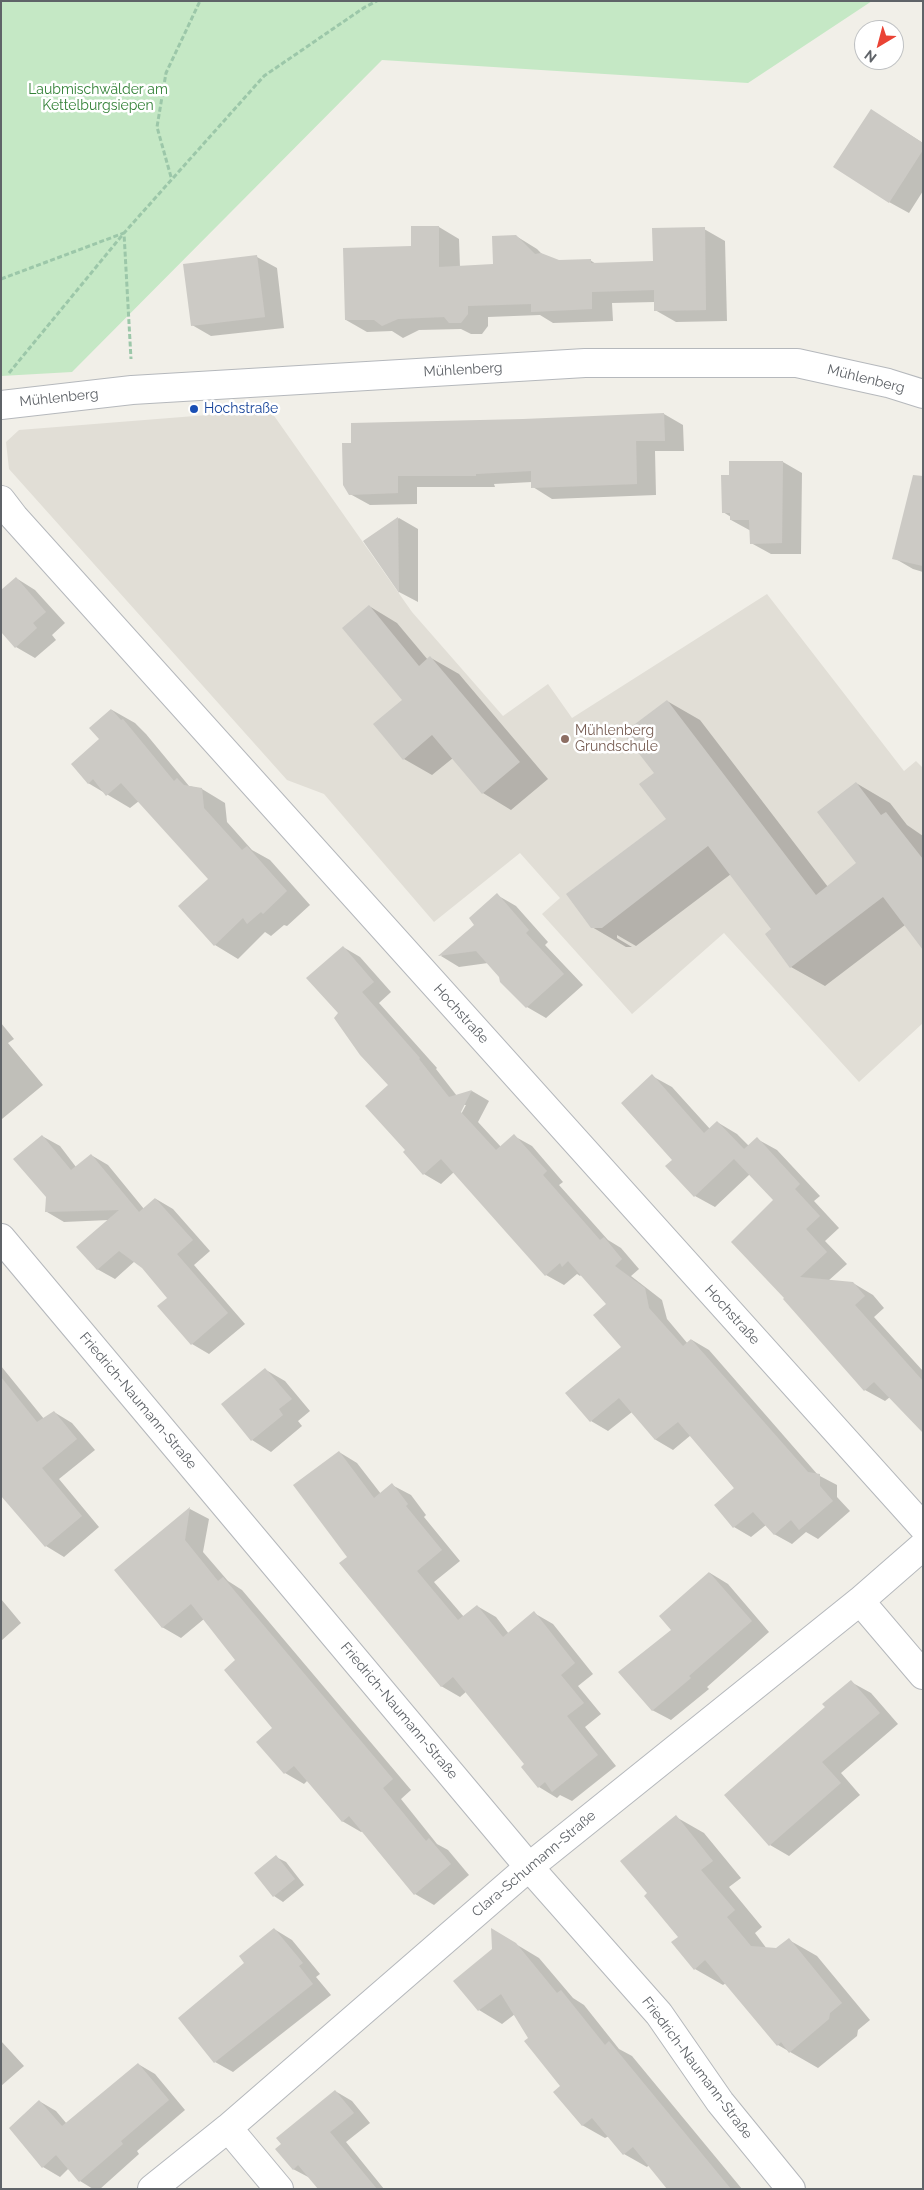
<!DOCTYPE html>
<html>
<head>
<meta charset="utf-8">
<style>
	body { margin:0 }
	#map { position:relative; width:924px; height:2190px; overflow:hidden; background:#f1efe8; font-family:Raleway,sans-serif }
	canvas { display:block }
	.frame { position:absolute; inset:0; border:2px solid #5f6368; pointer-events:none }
	.north { position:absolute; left:854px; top:20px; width:50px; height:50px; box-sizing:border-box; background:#fff; border:1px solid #bfc1c3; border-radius:50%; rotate:217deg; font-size:14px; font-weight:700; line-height:20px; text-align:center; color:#5f6368 }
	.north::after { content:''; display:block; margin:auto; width:18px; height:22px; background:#ea4335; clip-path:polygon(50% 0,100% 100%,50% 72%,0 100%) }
</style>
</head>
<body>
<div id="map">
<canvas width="924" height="2190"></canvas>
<div class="frame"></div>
<div class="north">N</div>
</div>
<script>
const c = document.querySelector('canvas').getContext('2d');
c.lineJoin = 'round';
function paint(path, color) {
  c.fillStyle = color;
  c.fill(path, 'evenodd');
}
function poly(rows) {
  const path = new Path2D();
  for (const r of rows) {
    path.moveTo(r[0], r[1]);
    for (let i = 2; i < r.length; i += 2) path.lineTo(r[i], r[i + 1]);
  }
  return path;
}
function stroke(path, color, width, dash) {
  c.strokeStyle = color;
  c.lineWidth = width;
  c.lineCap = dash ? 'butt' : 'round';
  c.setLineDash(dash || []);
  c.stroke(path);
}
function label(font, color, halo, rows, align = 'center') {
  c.font = font + ' Raleway,sans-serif';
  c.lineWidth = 5;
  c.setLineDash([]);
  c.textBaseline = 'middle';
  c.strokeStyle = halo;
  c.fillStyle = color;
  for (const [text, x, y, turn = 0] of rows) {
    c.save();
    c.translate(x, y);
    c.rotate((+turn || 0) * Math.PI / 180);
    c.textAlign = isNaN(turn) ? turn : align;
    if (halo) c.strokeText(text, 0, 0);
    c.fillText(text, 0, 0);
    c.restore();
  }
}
paint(poly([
	[270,410,412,612,503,716,548,684,572,718,767,594,904,771,916,761,923,768,923,1023,859,1082,724,933,632,1014,542,914,560,898,520,853,434,922,324,794,287,780,9,469,6,442,19,430]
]), '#e1ded6');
paint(poly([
	[1,1,872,1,748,83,382,60,72,372,1,376]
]), '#c5e8c5');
paint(poly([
	[872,111,923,143,923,191,909,213,889,202],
	[439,227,459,239,460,267,494,266,516,236,537,249,543,255,559,262,590,260,596,264,654,262,704,229,725,241,727,321,676,322,655,310,655,302,612,303,613,321,553,323,540,315,488,317,488,326,482,334,471,334,461,329,419,330,403,338,392,331,367,332,346,320,412,247],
	[257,257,277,268,284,328,211,336,192,325],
	[664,414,683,425,684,451,655,451,656,495,552,499,533,487,532,482,494,484,495,487,417,487,417,504,370,505,350,494,523,420],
	[783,462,802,473,801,554,771,554,751,543,751,531,731,520,731,517,723,512,731,476],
	[923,515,923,572,913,569,894,558],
	[399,518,418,529,418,602,399,592,365,541],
	[16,578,35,590,65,623,52,635,56,640,35,658,16,647],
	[369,606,397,623,428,660,431,658,459,674,548,779,511,810,483,793,453,758,432,775,404,759,403,700],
	[667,701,700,720,828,887,858,864,856,783,890,803,907,825,923,836,923,948,905,925,825,986,791,967,766,934,773,929,731,874,636,946,617,935,617,938,632,947,626,947,592,927,668,819,656,773],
	[112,710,135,723,146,734,189,786,202,789,225,803,227,822,252,850,270,860,310,905,287,926,284,925,271,936,265,932,238,959,215,945,180,906,209,879,139,801,130,808,88,783],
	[497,895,516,906,548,942,545,945,583,985,546,1018,527,1007,488,963,459,967,441,956,476,925],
	[343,947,360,957,391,992,379,1003,437,1068,436,1069,457,1096,472,1091,489,1101,478,1122,501,1147,514,1136,532,1146,563,1182,559,1185,608,1240,621,1248,639,1269,631,1276,662,1300,667,1319,688,1344,692,1340,709,1350,818,1475,837,1485,837,1497,850,1511,818,1539,806,1532,792,1544,774,1534,766,1525,751,1537,734,1527,735,1489,691,1435,673,1450,656,1440,632,1412,608,1431,591,1421,623,1347,608,1304,582,1274,580,1276,577,1274,564,1285,546,1275,454,1172,441,1184,424,1174,407,1150,390,1085,340,1014],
	[463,1105,466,1105,459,1118,457,1116],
	[1,1023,14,1039,8,1043,43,1085,2,1119],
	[652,1076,672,1087,710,1129,717,1122,737,1134,749,1146,757,1139,777,1150,820,1196,814,1201,839,1228,825,1241,847,1264,828,1281,853,1283,873,1295,884,1308,874,1317,923,1371,923,1431,890,1397,885,1401,865,1390,785,1299,775,1200,750,1174,715,1207,695,1196,674,1160],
	[42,1136,60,1146,76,1167,91,1155,108,1165,144,1209,156,1199,173,1209,210,1251,194,1265,245,1324,209,1354,192,1344,159,1306,169,1298,142,1267,135,1261,115,1279,97,1269,109,1220,64,1222,47,1212],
	[1,1366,44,1419,54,1412,72,1423,95,1450,59,1479,99,1527,64,1557,46,1546,1,1454],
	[266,1370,285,1381,310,1411,298,1421,302,1426,271,1452,252,1440],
	[339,1452,357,1463,381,1494,392,1485,411,1495,426,1515,424,1517,460,1561,434,1582,464,1617,477,1606,496,1617,509,1634,534,1613,553,1624,593,1674,578,1686,601,1714,585,1727,616,1766,572,1801,560,1795,557,1798,539,1787,526,1764,467,1691,460,1697,441,1686,349,1557],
	[190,1509,209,1519,203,1552,228,1581,242,1590,411,1790,401,1799,437,1844,448,1850,469,1875,434,1905,415,1894,363,1831,361,1832,342,1821,308,1780,304,1784,285,1773,258,1742,274,1728,237,1660,204,1619,181,1638,162,1627,115,1570],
	[710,1573,728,1584,769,1632,707,1687,709,1689,671,1720,652,1710,673,1630],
	[1,1599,21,1623,1,1641],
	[851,1682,871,1693,898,1724,841,1773,860,1795,789,1856,770,1845,826,1707],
	[676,1817,704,1833,741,1878,729,1887,762,1927,755,1933,767,1949,776,1950,789,1940,817,1956,870,2020,858,2030,857,2036,818,2068,778,2045,726,1983,723,1985,695,1969,679,1937,649,1893],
	[276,1857,286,1862,304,1885,283,1902,274,1896],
	[274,1929,292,1940,320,1974,316,1977,331,1995,233,2072,215,2062,246,1963],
	[514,1943,539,1958,573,1998,584,2005,619,2049,632,2056,742,2189,669,2189,649,2165,647,2167,624,2154,609,2136,605,2138,582,2125,562,2086,515,2014,502,2024,479,2010,455,1981],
	[1,2041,24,2066,1,2086],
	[138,2064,155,2074,185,2110,137,2151,139,2154,100,2189,93,2189,80,2181,69,2168,60,2177,43,2167,39,2101,56,2111,67,2124],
	[335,2091,352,2101,370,2123,346,2142,384,2189,320,2189,310,2178,293,2169]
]), '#0003');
paint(poly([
	[871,109,923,143,923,150,889,203,833,167],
	[411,226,439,226,439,267,493,264,492,236,516,235,535,254,541,253,559,260,591,259,591,263,653,261,652,228,705,227,706,310,654,311,654,290,592,292,592,309,531,312,531,304,468,306,468,314,461,323,449,323,444,317,398,319,382,326,374,320,345,320,343,248,411,246],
	[257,255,265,317,191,326,183,264],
	[664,413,665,441,636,441,637,484,531,488,531,471,476,474,476,476,398,476,398,493,349,495,343,485,342,443,351,443,351,423,523,419],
	[729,461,783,461,782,543,750,544,749,520,730,520,730,513,722,513,721,475,729,475],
	[913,475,923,476,923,566,892,559],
	[398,517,399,593,363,541],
	[16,577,46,612,33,623,37,628,15,648,1,632,1,590],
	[369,605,419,666,430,656,520,762,482,794,432,735,403,760,373,724,402,700,342,628],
	[667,700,816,895,856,863,817,812,856,782,881,815,886,812,923,859,923,950,883,897,790,968,765,934,771,929,708,846,602,928,591,928,566,894,666,819,639,784,654,773,623,733],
	[111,709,121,720,123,719,174,781,177,778,184,785,202,788,204,808,242,850,247,846,287,891,263,914,261,912,247,924,243,918,214,946,178,906,208,879,121,783,106,796,93,779,88,784,71,764,99,739,89,728],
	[497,893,529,930,526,933,564,974,526,1008,500,982,499,977,476,951,438,956,474,925,469,918],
	[343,946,374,982,362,992,420,1058,419,1059,449,1097,472,1090,461,1112,496,1150,514,1134,547,1171,543,1175,600,1240,604,1237,622,1259,615,1266,645,1288,649,1308,683,1346,691,1339,808,1472,820,1474,820,1486,833,1501,799,1530,791,1520,774,1535,753,1512,733,1528,714,1505,734,1488,678,1422,655,1440,619,1398,590,1422,565,1393,621,1347,593,1315,606,1304,568,1261,562,1267,560,1263,545,1276,441,1159,423,1175,403,1152,405,1150,365,1106,388,1085,360,1055,334,1018,338,1013,306,978],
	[652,1074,704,1133,717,1121,744,1149,757,1137,800,1184,795,1189,820,1216,806,1229,827,1252,800,1277,853,1282,865,1296,855,1305,923,1381,923,1433,874,1382,864,1391,783,1299,784,1298,731,1242,773,1200,734,1159,694,1197,665,1166,672,1160,621,1103],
	[42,1135,71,1170,91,1154,139,1212,155,1198,193,1240,177,1254,228,1313,191,1345,157,1306,167,1298,142,1268,119,1251,97,1270,76,1247,119,1210,45,1212,46,1197,13,1159],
	[265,1368,292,1399,279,1409,283,1415,251,1441,221,1404],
	[1,1377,37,1422,54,1411,77,1439,42,1468,82,1516,45,1547,1,1496],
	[339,1451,374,1498,392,1483,408,1504,406,1506,442,1550,417,1571,458,1620,477,1605,503,1637,534,1611,575,1663,561,1675,584,1703,567,1716,598,1755,552,1792,545,1782,538,1788,521,1767,524,1764,453,1677,441,1687,339,1563,347,1557,293,1485],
	[190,1507,185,1540,218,1581,223,1577,393,1779,383,1788,426,1841,429,1838,451,1864,414,1895,349,1816,342,1822,294,1766,284,1774,256,1742,272,1728,224,1670,235,1660,191,1604,162,1628,114,1570],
	[709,1572,752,1621,689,1676,691,1678,652,1711,618,1672,671,1630,659,1616],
	[851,1680,880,1713,822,1762,841,1783,769,1846,724,1795,825,1707,822,1704],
	[676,1815,713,1861,701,1870,735,1910,727,1917,751,1946,776,1948,789,1938,842,2003,830,2013,829,2019,789,2053,781,2042,777,2046,705,1960,694,1970,671,1942,678,1937,644,1896,647,1893,620,1861],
	[276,1855,295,1879,273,1897,254,1873],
	[274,1928,303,1963,299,1966,313,1984,214,2063,178,2018,244,1963,239,1956],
	[491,1928,516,1943,557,1993,561,1990,605,2045,609,2041,731,2189,667,2189,633,2147,623,2155,592,2118,582,2126,553,2092,560,2086,524,2041,528,2038,501,1994,478,2011,453,1981,492,1949],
	[138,2063,169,2100,121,2141,123,2144,79,2182,56,2155,42,2168,9,2128,39,2100,62,2126],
	[335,2090,354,2113,330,2132,377,2189,318,2189,298,2165,293,2170,275,2149,281,2144,276,2138]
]), '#cccac5');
const street = poly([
	[1,405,132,390,585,363,797,363,888,383,923,394],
	[1,500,14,517,923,1527],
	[1,1238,529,1867,659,2014,720,2102,791,2189],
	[860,1601,923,1675],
	[228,2128,279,2189],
	[152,2189,228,2128,529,1867,860,1601,923,1546]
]);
stroke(street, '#b5b8bc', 30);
stroke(poly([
	[171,177,157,127,166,73,200,1],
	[1,279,124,233,131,359],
	[9,373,124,233,264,76,365,7,377,1]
]), '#9cc7a9', 3, [5, 2.5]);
stroke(street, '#fff', 28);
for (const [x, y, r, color] of [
	[194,409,5,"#1a4fb4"],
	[565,739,5,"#8d6e63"]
]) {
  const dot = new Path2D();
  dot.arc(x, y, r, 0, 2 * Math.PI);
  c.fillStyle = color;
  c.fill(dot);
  stroke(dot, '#fff', 2);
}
label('14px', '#348238', '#fff', [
	["Laubmischwälder am",98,90],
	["Kettelburgsiepen",98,106]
]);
label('14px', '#5f6368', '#fff', [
	["Mühlenberg",463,370,-3],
	["Mühlenberg",866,379,14],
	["Mühlenberg",59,398,-6],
	["Hochstraße",461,1014,48],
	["Hochstraße",732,1315,48],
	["Friedrich-Naumann-Straße",138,1401,50],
	["Friedrich-Naumann-Straße",399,1711,50],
	["Clara-Schumann-Straße",534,1864,-40],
	["Friedrich-Naumann-Straße",697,2068,53]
]);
label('14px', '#164399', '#fff', [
	["Hochstraße",204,409]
], 'left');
label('14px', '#785e54', '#fff', [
	["Mühlenberg",575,731],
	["Grundschule",575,747]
], 'left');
</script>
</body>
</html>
